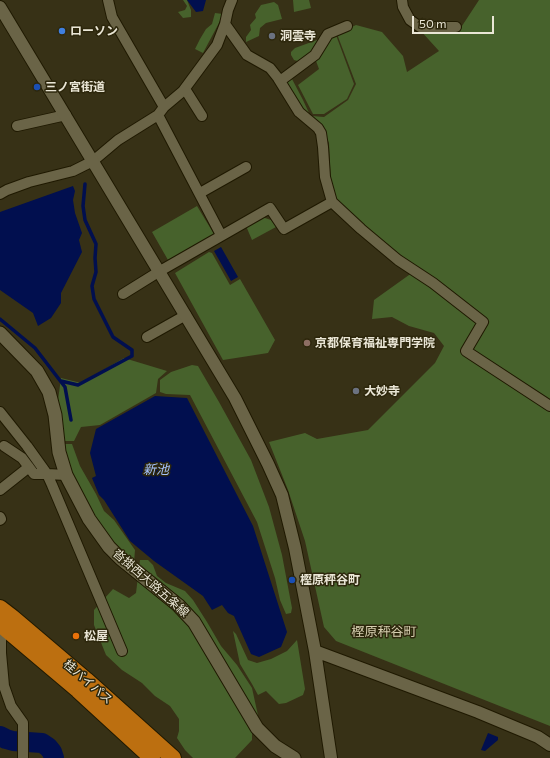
<!DOCTYPE html>
<html>
<head>
<meta charset="utf-8">
<style>
	body { margin:0 }
	#map { position:relative; width:550px; height:758px; overflow:hidden; background:#373116; font-family:Commissioner,sans-serif }
	canvas { display:block }
	.scale { position:absolute; left:412px; top:16px; width:82px; height:18px; box-sizing:border-box; border:2px solid #eae6d6; border-top:0; padding-left:5px; font-size:12px; line-height:14px; white-space:nowrap; color:#eae6d6; -webkit-text-stroke:3px #2d270c; paint-order:stroke }
</style>
</head>
<body>
<div id="map">
<canvas width="550" height="758"></canvas>
<div class="scale">50 m</div>
</div>
<script>
const c = document.querySelector('canvas').getContext('2d');
c.lineJoin = 'round';
function paint(path, color) {
  c.fillStyle = color;
  c.fill(path, 'evenodd');
}
function poly(rows) {
  const path = new Path2D();
  for (const r of rows) {
    path.moveTo(r[0], r[1]);
    for (let i = 2; i < r.length; i += 2) path.lineTo(r[i], r[i + 1]);
  }
  return path;
}
function stroke(path, color, width, dash) {
  c.strokeStyle = color;
  c.lineWidth = width;
  c.lineCap = dash ? 'butt' : 'round';
  c.setLineDash(dash || []);
  c.stroke(path);
}
function label(font, color, halo, rows, align = 'center') {
  c.font = font + ' Commissioner,"Noto Sans JP",sans-serif';
  c.lineWidth = 3;
  c.setLineDash([]);
  c.textBaseline = 'middle';
  c.strokeStyle = halo;
  c.fillStyle = color;
  for (const [text, x, y, turn = 0] of rows) {
    c.save();
    c.translate(x, y);
    c.rotate((+turn || 0) * Math.PI / 180);
    c.textAlign = isNaN(turn) ? turn : align;
    if (halo) c.strokeText(text, 0, 0);
    c.fillText(text, 0, 0);
    c.restore();
  }
}
paint(poly([
	[183,0,187,0,191,10,191,17,183,18,178,12,185,10,187,6],
	[293,0,309,0,311,8,294,12],
	[479,0,550,0,550,726,336,641,324,627,305,541,288,490,269,442,305,433,317,439,368,430,435,363,444,346,434,333,409,326,392,317,372,319,374,300,416,270,340,207,331,186,329,143,322,128,312,116,324,117,348,100,356,84,337,34,356,25,382,32,403,56,407,72,439,51,420,30,460,29],
	[274,2,278,5,282,19,266,23,260,28,259,36,246,42,246,37,251,30,250,25,256,18,255,14,261,5],
	[215,13,223,14,219,23,203,53,195,49,200,39,206,29,212,24],
	[336,35,354,84,347,99,324,114,313,114,298,85,319,69,316,61,330,38],
	[317,40,318,44,301,62,294,60,291,55,291,52,295,48],
	[292,79,303,100,309,113,303,112,285,84],
	[197,206,214,234,168,260,152,232],
	[262,217,271,220,276,227,252,240,246,226],
	[209,252,212,253,230,285,240,279,275,340,268,353,223,360,175,273],
	[124,358,167,371,158,379,156,393,100,425,81,427,74,441,63,441,58,400,61,378,81,383],
	[192,365,198,366,219,402,251,460,269,507,282,555,292,608,291,613,286,614,280,600,275,578,257,522,190,395,166,394,160,392,160,380,171,372],
	[63,444,72,444,80,466,96,494,104,511,114,520,135,550,134,562,111,543,90,512,67,468],
	[140,560,148,560,153,565,157,576,166,583,185,591,193,600,207,622,221,646,237,665,252,688,259,720,252,733,252,740,235,758,193,758,185,750,177,738,179,731,179,719,170,706,155,696,142,683,122,670,106,655,94,625,94,610,113,589,129,598,136,593],
	[233,631,236,634,248,660,257,663,271,659,287,651,297,640,305,689,303,695,286,703,279,704,266,691,258,695,252,684,240,664]
]), '#47622c');
paint(poly([
	[187,0,206,0,203,11,196,12],
	[73,186,75,191,73,200,75,213,82,233,79,240,82,252,61,293,61,303,51,318,38,326,33,313,0,290,0,212],
	[221,247,238,277,231,281,214,251],
	[155,396,187,398,253,526,287,632,281,647,259,657,251,654,234,616,228,613,222,605,212,610,203,596,154,561,130,541,104,500,99,495,92,478,96,476,90,453,96,429],
	[488,733,498,737,498,740,485,751,481,750]
]), '#010f4f');
stroke(poly([
	[0,319,35,348,65,387,71,420],
	[61,381,78,385,132,356,132,350,113,337,94,299,92,286,96,272,95,258,96,244,85,220,83,206,85,184]
]), '#010f4f', 3.5);
stroke(poly([
	[0,736,6,739,13,741,42,743,48,747,52,752,54,758]
]), '#010f4f', 20);
const minor = poly([
	[108,0,112,17,164,107],
	[402,0,403,7,410,20,420,27,456,27],
	[225,24,247,55,270,68,278,78,299,112,318,128,321,133,323,147,325,177,332,202,361,229,398,260,433,283,483,322,466,351,550,406],
	[280,81,315,55,328,34,347,26],
	[185,89,202,116],
	[158,115,221,235],
	[17,126,66,115],
	[200,193,246,167],
	[0,194,7,190,29,182,73,171,93,161,118,140,158,115,164,107,183,91,217,45,225,24,228,10,232,0],
	[123,294,160,271,270,208,284,229,332,202],
	[147,337,186,315],
	[0,412,27,446,47,474,66,475],
	[4,446,22,458,34,474,47,474,52,485,122,651],
	[0,490,29,467],
	[0,517,1,519,0,520],
	[8,625,1,636,1,653,4,686,11,706,23,723,23,758]
]);
const tertiary = poly([
	[0,7,235,398,268,464,282,495,295,548,315,651,331,758],
	[315,651,478,712,538,737,550,745]
]);
const secondary = poly([
	[0,333,37,371,49,392,55,415,59,452,66,475,89,519,109,547,121,559,178,605,194,622,257,728,275,746,294,758]
]);
const trunk = poly([
	[0,608,13,618,86,680,173,758],
	[0,624,78,690,152,758]
]);
stroke(minor, '#1f1901', 12);
stroke(tertiary, '#1f1901', 14);
stroke(secondary, '#1f1901', 15);
stroke(trunk, '#1f1901', 18);
stroke(minor, '#6a6447', 10);
stroke(tertiary, '#6a6447', 12);
stroke(secondary, '#6a6447', 13);
stroke(trunk, '#bc6f10', 16);
for (const [x, y, r, color] of [
	[62,31,4,"#3f7fe0"],
	[272,36,4,"#6b7280"],
	[37,87,4,"#1a4fb4"],
	[307,343,4,"#8d6e63"],
	[356,391,4,"#6b7280"],
	[292,580,4,"#1a4fb4"],
	[76,636,4,"#e8710a"]
]) {
  const dot = new Path2D();
  dot.arc(x, y, r, 0, 2 * Math.PI);
  c.fillStyle = color;
  c.fill(dot);
  stroke(dot, '#2d270c', 1.5);
}
label('bold 12px', '#eae6d6', '#2d270c', [
	["ローソン",70,31],
	["洞雲寺",280,36],
	["三ノ宮街道",45,87],
	["京都保育福祉専門学院",315,343],
	["大妙寺",364,391],
	["樫原秤谷町",300,580],
	["松屋",84,636]
], 'left');
label('12px', '#eae6d6', '#2d270c', [
	["沓掛西大路五条線",151,583,41],
	["桂バイパス",88,682,41]
]);
label('italic 13px', '#a5c2fc', '#2d270c', [
	["新池",156,470]
]);
label('13px', '#d6cfb0', '#2d270c', [
	["樫原秤谷町",384,632]
]);
</script>
</body>
</html>
